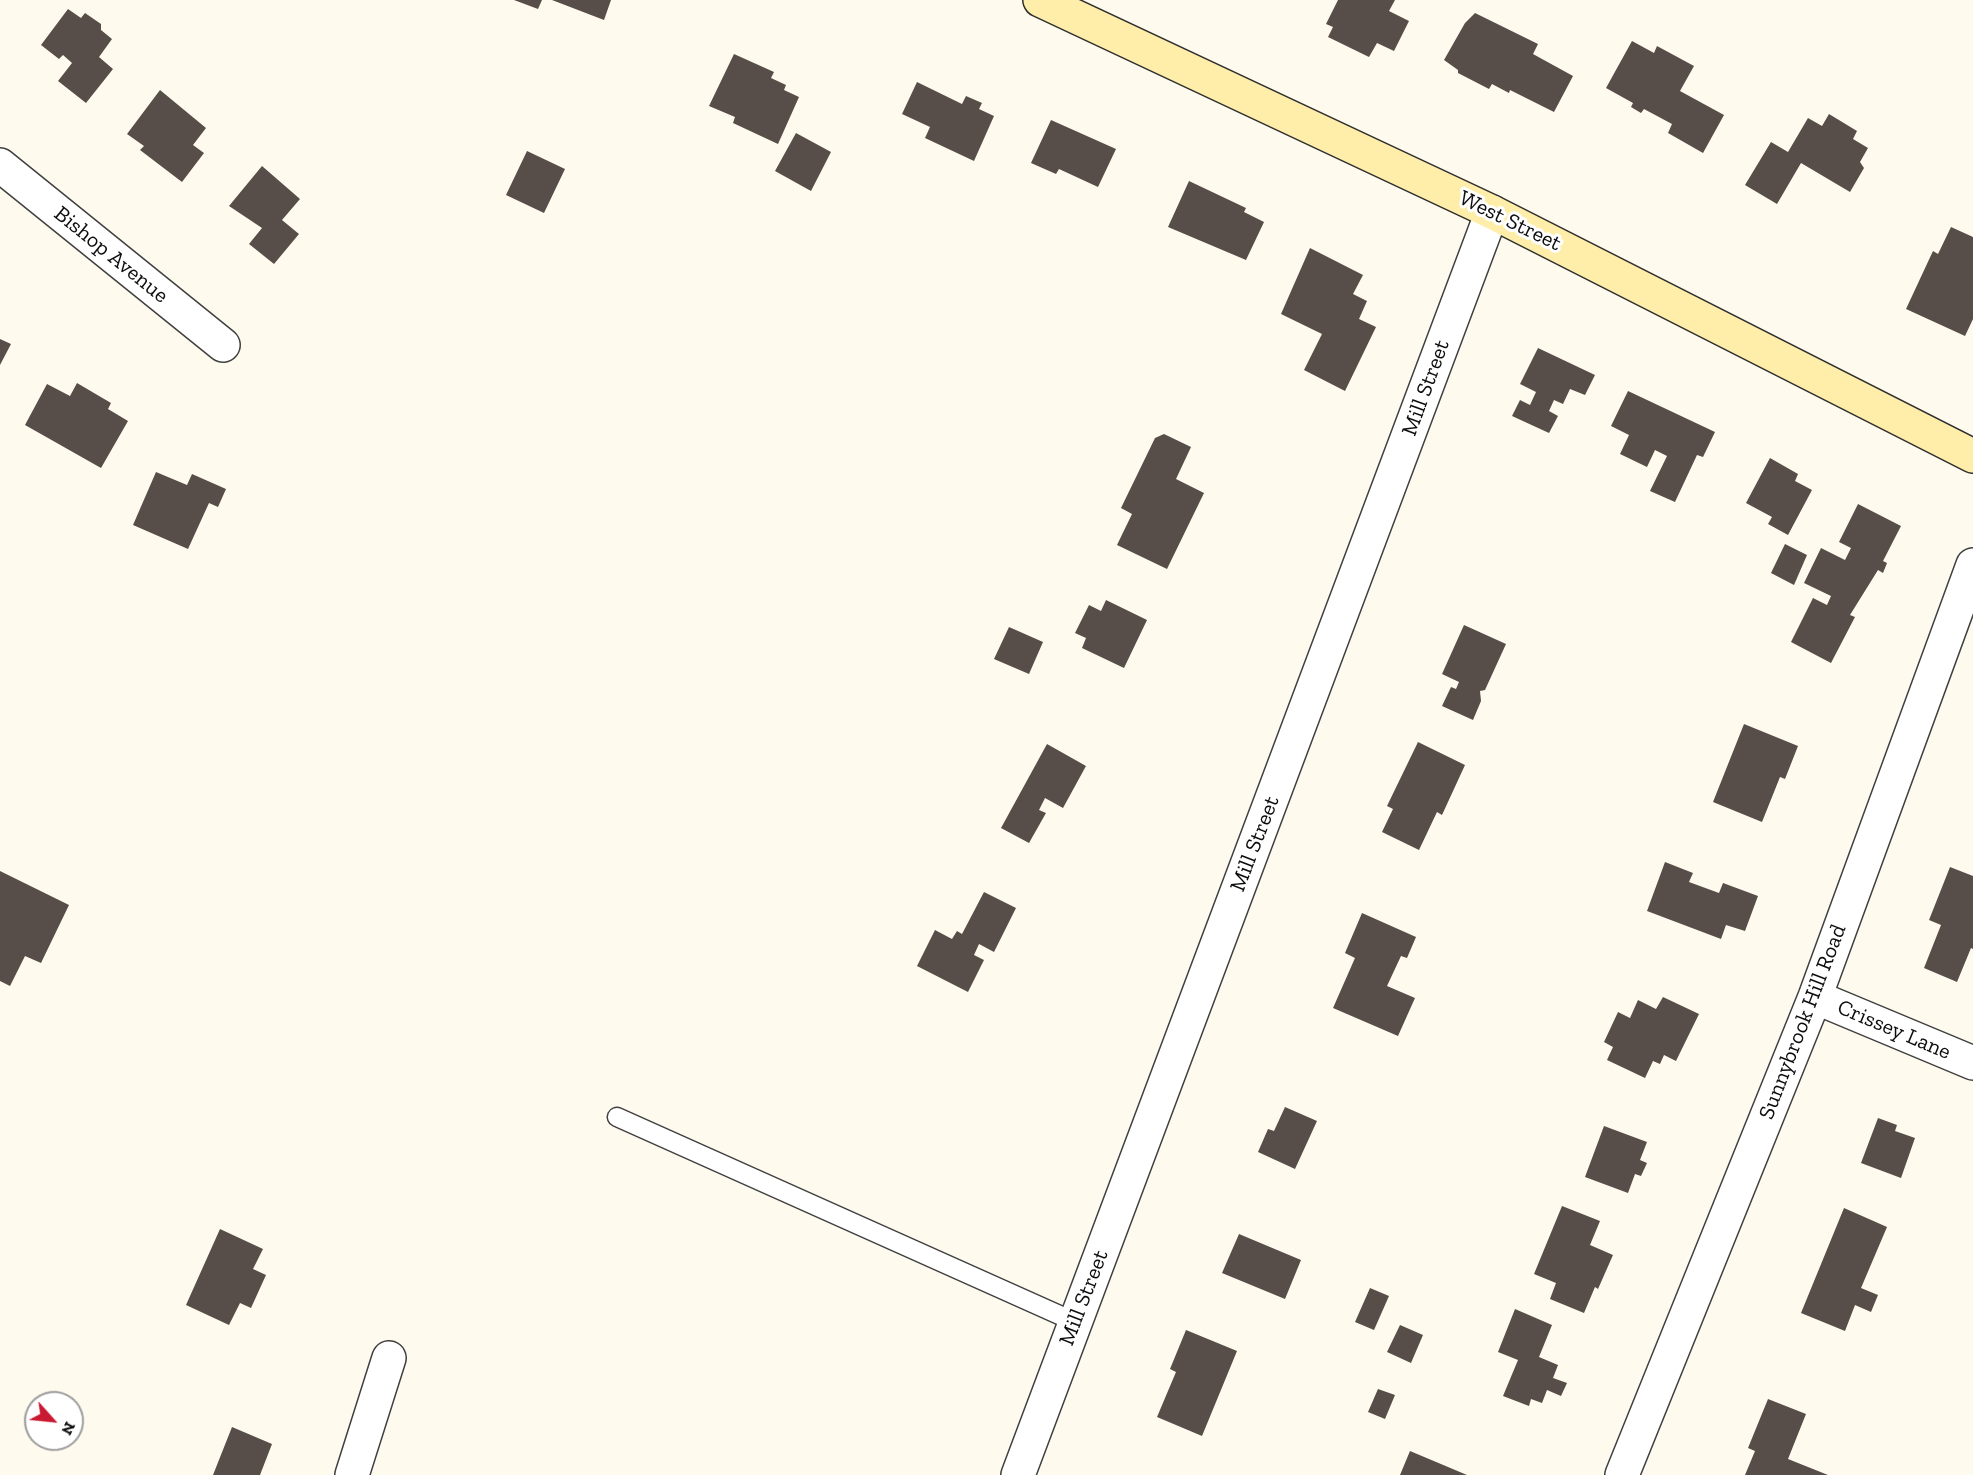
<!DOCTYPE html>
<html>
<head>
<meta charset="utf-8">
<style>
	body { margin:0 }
	#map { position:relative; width:1973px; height:1475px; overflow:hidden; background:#fffaee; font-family:"Zilla Slab",serif }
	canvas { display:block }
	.north { position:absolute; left:24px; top:1391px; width:60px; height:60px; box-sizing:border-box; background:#fff; border:2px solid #9e9e9e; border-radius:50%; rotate:117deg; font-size:16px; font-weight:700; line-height:24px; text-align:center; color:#0d0d0d }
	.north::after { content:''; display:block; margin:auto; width:21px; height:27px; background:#ca1932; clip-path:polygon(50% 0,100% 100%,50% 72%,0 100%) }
</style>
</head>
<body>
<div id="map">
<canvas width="1973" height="1475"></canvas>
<div class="north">N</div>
</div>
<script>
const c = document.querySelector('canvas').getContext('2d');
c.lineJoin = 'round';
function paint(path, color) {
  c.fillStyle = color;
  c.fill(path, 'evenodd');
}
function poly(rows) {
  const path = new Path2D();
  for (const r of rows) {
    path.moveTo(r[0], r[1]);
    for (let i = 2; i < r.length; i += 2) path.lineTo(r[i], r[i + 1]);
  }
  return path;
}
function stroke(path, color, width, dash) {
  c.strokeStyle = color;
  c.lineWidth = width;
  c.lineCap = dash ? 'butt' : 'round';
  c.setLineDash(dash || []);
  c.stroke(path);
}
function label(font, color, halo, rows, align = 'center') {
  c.font = font + ' "Zilla Slab",serif';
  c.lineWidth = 6;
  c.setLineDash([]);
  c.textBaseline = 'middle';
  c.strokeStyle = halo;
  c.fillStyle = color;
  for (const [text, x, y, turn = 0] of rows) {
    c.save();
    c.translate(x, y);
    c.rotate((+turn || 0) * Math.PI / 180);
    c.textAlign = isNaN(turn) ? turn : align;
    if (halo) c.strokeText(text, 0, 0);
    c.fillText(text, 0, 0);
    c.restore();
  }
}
paint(poly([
	[514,0,542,0,538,9],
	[552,0,611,0,604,20],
	[1338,0,1395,0,1389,11,1409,21,1394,51,1377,43,1369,57,1328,37,1333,27,1326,24],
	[68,9,81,18,85,13,101,24,101,30,112,39,99,57,113,69,86,103,58,81,72,63,63,55,59,59,41,45],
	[1475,13,1538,44,1533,54,1573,76,1554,112,1510,90,1509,93,1492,84,1489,89,1458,73,1458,70,1444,60,1465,23],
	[1632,41,1654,53,1657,46,1694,66,1680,91,1724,115,1703,153,1668,133,1672,124,1644,109,1641,113,1631,107,1633,103,1606,88],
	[734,54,774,72,771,78,786,85,784,90,799,97,778,144,733,123,735,117,709,106],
	[917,82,962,104,966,96,982,103,979,109,994,116,974,161,925,138,930,127,902,114],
	[160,90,206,128,193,145,204,153,182,182,140,150,144,146,127,134],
	[1829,114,1857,131,1853,139,1868,148,1860,162,1864,168,1850,192,1801,163,1777,204,1745,185,1771,142,1788,152,1808,118,1822,126],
	[1051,120,1116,149,1098,187,1059,169,1056,174,1031,163],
	[796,133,831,152,811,191,775,171],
	[527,151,565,169,544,213,506,195],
	[262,166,300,199,282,220,299,234,274,264,249,244,262,228,229,206],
	[1189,181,1246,208,1244,212,1264,222,1246,260,1168,227],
	[1951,227,1973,237,1973,319,1965,336,1906,309,1933,251,1938,254],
	[1310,248,1363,275,1353,294,1367,301,1359,319,1376,327,1345,391,1304,370,1322,334,1281,314],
	[0,339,11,344,0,365],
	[1538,348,1595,375,1585,395,1570,389,1563,404,1554,400,1549,411,1558,416,1549,433,1512,416,1520,400,1530,405,1536,392,1520,384],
	[77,383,111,403,108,409,128,421,101,468,25,425,47,384,70,396],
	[1628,391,1715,432,1703,457,1697,455,1675,502,1650,491,1667,456,1655,450,1647,467,1620,454,1629,435,1611,426],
	[1164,434,1191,447,1176,479,1204,493,1167,569,1117,545,1132,514,1121,508,1155,438],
	[1770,458,1798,474,1795,481,1812,490,1788,535,1768,524,1772,517,1746,503],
	[156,472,187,485,192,474,226,489,218,507,209,503,188,549,133,525],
	[1858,504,1901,526,1883,561,1887,563,1883,573,1878,570,1850,615,1855,617,1831,663,1791,642,1813,598,1827,605,1831,596,1804,583,1821,548,1845,560,1851,548,1839,542],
	[1785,544,1807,555,1794,585,1771,573],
	[1106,600,1147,620,1124,668,1082,648,1086,638,1075,633,1089,605,1101,611],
	[1464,625,1506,644,1485,690,1480,691,1481,701,1473,720,1442,706,1451,687,1456,689,1459,682,1442,674],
	[1009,627,1043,642,1029,674,994,659],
	[1744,724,1798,746,1785,779,1780,777,1762,822,1713,802],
	[1418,742,1465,765,1442,815,1437,812,1419,850,1382,832,1393,809,1387,806],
	[1047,744,1086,766,1063,808,1045,798,1039,810,1046,813,1029,843,1001,828],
	[1665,862,1693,873,1689,882,1719,893,1723,883,1758,896,1745,931,1726,925,1721,939,1647,911],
	[1950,867,1973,876,1973,949,1971,948,1957,982,1924,968,1941,925,1929,920],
	[0,871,69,905,41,963,25,956,10,986,0,981],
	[984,892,1016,908,994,952,979,944,974,955,984,960,968,992,917,966,935,930,952,939,957,931,962,934],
	[1362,913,1416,937,1407,958,1401,956,1387,986,1415,998,1398,1036,1333,1008,1355,958,1345,953],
	[1663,997,1699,1014,1676,1061,1664,1055,1660,1064,1653,1061,1645,1078,1607,1060,1613,1047,1604,1042,1618,1012,1630,1018,1638,1000,1656,1009],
	[1285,1107,1317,1121,1295,1169,1258,1152,1268,1129,1274,1131],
	[1878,1118,1897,1125,1895,1131,1915,1138,1901,1178,1861,1163],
	[1604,1126,1647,1142,1640,1160,1647,1163,1641,1176,1635,1174,1628,1193,1585,1177],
	[1562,1206,1600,1221,1590,1245,1613,1255,1598,1289,1595,1287,1584,1313,1550,1299,1556,1283,1534,1274],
	[1844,1208,1887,1227,1861,1288,1878,1295,1871,1312,1855,1305,1845,1331,1801,1313],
	[220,1229,263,1249,253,1269,266,1275,251,1308,240,1303,229,1325,186,1305],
	[1239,1234,1301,1260,1285,1299,1222,1273],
	[1370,1288,1389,1296,1374,1330,1355,1322],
	[1515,1309,1552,1325,1539,1357,1558,1365,1553,1378,1567,1383,1561,1396,1547,1390,1542,1403,1531,1399,1529,1406,1503,1396,1518,1360,1498,1352],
	[1400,1325,1423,1335,1411,1363,1387,1352],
	[1186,1330,1237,1351,1202,1436,1157,1417,1176,1372,1170,1369],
	[1378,1389,1395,1395,1385,1419,1368,1412],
	[1768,1399,1806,1414,1788,1459,1828,1475,1745,1475,1755,1451,1748,1448],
	[232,1427,272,1444,260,1475,213,1475],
	[1410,1451,1467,1475,1400,1475]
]), '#574d49');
const lane = poly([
	[617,1117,1075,1322]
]);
const street = poly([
	[0,165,223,345],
	[1815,997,1973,1063],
	[352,1475,389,1358],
	[1018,1475,1492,212],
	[1622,1475,1815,997,1973,565]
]);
const secondary = poly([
	[1040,0,1492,212,1973,456]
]);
stroke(lane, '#404040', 21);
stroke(street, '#404040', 36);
stroke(secondary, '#2f2f2f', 36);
stroke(lane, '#fff', 18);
stroke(street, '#fff', 33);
stroke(secondary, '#ffeea9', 33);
label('22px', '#0d0d0d', '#fff', [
	["West Street",1510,221,26],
	["Bishop Avenue",111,255,39],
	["Mill Street",1426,388,-70],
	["Mill Street",1255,844,-69],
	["Sunnybrook Hill Road",1803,1022,-69],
	["Crissey Lane",1894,1030,23],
	["Mill Street",1084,1298,-69]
]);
</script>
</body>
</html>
